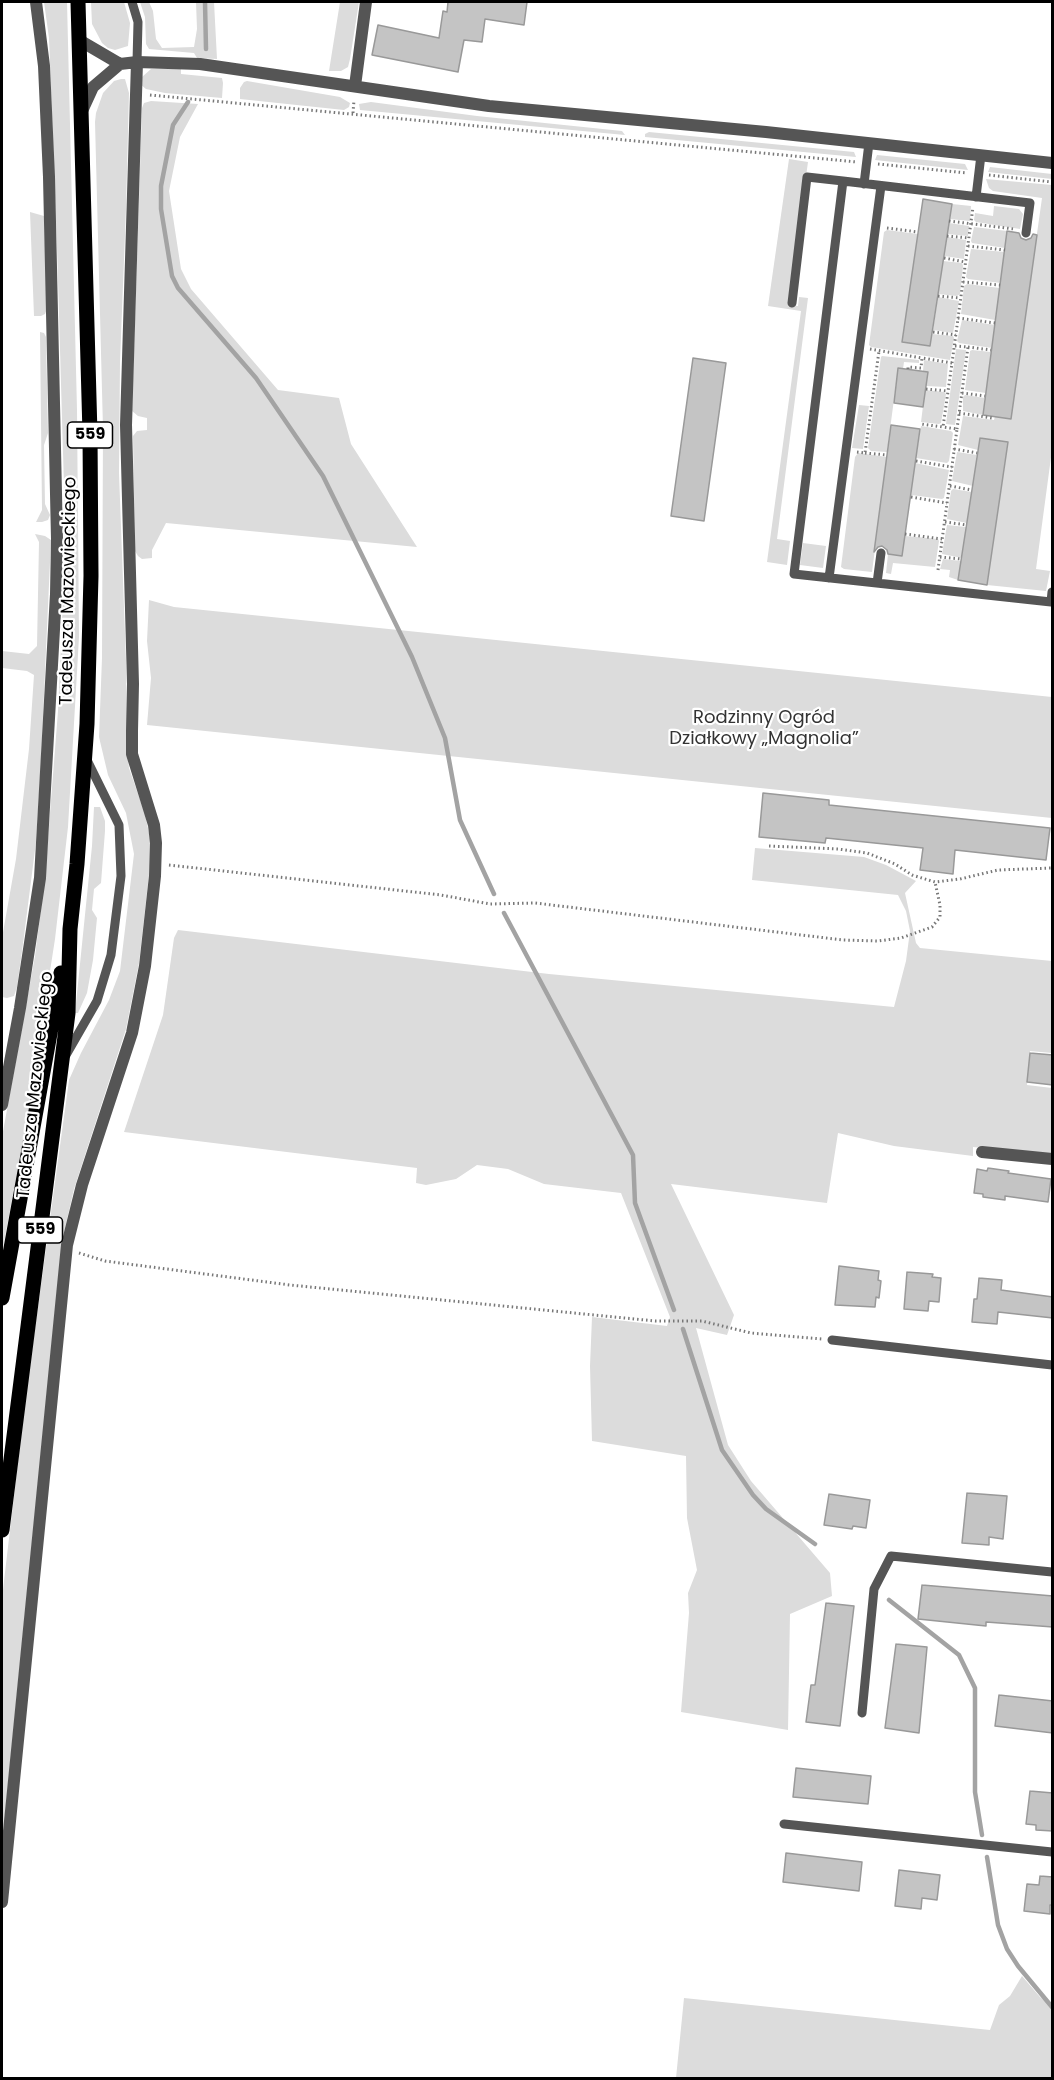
<!DOCTYPE html>
<html>
<head>
<meta charset="utf-8">
<style>
	body { margin:0 }
	#map { position:relative; width:1054px; height:2080px; overflow:hidden; background:#fff; font-family:Poppins,sans-serif }
	canvas { display:block }
	.frame { position:absolute; inset:0; border:3px solid #000; pointer-events:none }
</style>
</head>
<body>
<div id="map">
<canvas width="1054" height="2080"></canvas>
<div class="frame"></div>
</div>
<script>
const c = document.querySelector('canvas').getContext('2d');
c.lineJoin = 'round';
function paint(path, color) {
  c.fillStyle = color;
  c.fill(path, 'evenodd');
}
function poly(rows) {
  const path = new Path2D();
  for (const r of rows) {
    path.moveTo(r[0], r[1]);
    for (let i = 2; i < r.length; i += 2) path.lineTo(r[i], r[i + 1]);
  }
  return path;
}
function stroke(path, color, width, dash) {
  c.strokeStyle = color;
  c.lineWidth = width;
  c.lineCap = dash ? 'butt' : 'round';
  c.setLineDash(dash || []);
  c.stroke(path);
}
function label(font, color, halo, rows, align = 'center') {
  c.font = font + ' Poppins,sans-serif';
  c.lineWidth = 4.5;
  c.setLineDash([]);
  c.textBaseline = 'middle';
  c.strokeStyle = halo;
  c.fillStyle = color;
  for (const [text, x, y, turn = 0] of rows) {
    c.save();
    c.translate(x, y);
    c.rotate((+turn || 0) * Math.PI / 180);
    c.textAlign = isNaN(turn) ? turn : align;
    if (halo) c.strokeText(text, 0, 0);
    c.fillText(text, 0, 0);
    c.restore();
  }
}
paint(poly([
	[44,2,67,2,77,410,79,637,68,827,55,939,27,1119,2,1253,2,1137,35,956,45,877,58,711,63,600,65,521,57,247,49,38],
	[91,2,124,2,130,23,128,46,115,50,108,48,102,43,92,24],
	[140,2,149,2,153,11,156,39,162,48,194,47,197,29,196,2,214,2,217,59,197,58,194,53,149,49,146,44,145,17],
	[340,2,359,2,350,59,348,67,341,71,329,71],
	[151,69,181,69,181,74,222,78,223,83,222,98,165,93,146,89,140,84,142,77],
	[121,79,125,79,129,93,126,209,120,362,119,473,126,661,127,750,129,768,145,814,152,848,139,963,126,1029,74,1189,62,1241,2,1844,2,1598,25,1402,69,1080,81,1053,109,1000,120,971,134,854,126,813,108,775,99,737,102,658,103,429,95,122,96,113,103,93,114,81],
	[247,81,340,97,350,103,349,107,344,110,240,99,240,88,244,82],
	[151,101,198,104,180,137,169,191,181,269,191,289,278,390,339,398,351,444,417,547,166,523,152,550,152,558,142,559,138,556,135,551,133,436,137,431,147,430,147,418,138,416,132,411,142,108,144,103],
	[371,102,477,116,622,131,625,135,360,110,359,104],
	[649,132,854,152,856,157,645,137,645,134],
	[877,155,965,164,968,170,875,160],
	[789,159,808,162,788,305,798,306,799,297,808,298,777,539,790,541,787,565,767,562,801,311,768,306],
	[990,167,1052,174,1052,179,988,172],
	[986,179,1052,185,1052,450,1036,569,1050,571,1046,591,987,585,1008,443,980,438,978,450,958,445,963,416,994,420,995,416,1011,418,1042,198,993,191,989,188],
	[952,204,971,206,970,221,949,219],
	[994,206,1019,209,1023,214,1020,229,976,222,974,220,975,213,993,216],
	[30,212,44,216,47,309,45,314,41,316,34,316],
	[949,223,969,226,968,236,947,234],
	[974,227,1007,231,1005,248,972,243,971,241],
	[887,230,918,234,902,341,930,346,932,334,953,336,954,338,950,360,871,347,869,345,884,232],
	[947,237,966,240,964,259,944,256],
	[971,249,1005,252,1001,283,968,279,966,277],
	[943,261,962,263,963,266,960,294,957,296,938,294],
	[967,284,1000,288,995,320,961,314,964,286],
	[938,297,959,301,953,333,933,330],
	[962,320,995,325,992,348,959,343,957,341],
	[40,332,44,333,46,337,48,433,44,445,45,504,50,515,48,520,42,522,36,522,42,510],
	[956,349,966,350,955,425,946,424],
	[972,350,991,352,986,393,965,390,970,351],
	[882,356,919,360,919,363,904,362,903,369,898,369,887,452,871,451,868,448,881,357],
	[924,360,948,364,946,387,926,386,928,372,923,371],
	[925,390,944,392,946,394,941,423,939,424,921,422],
	[965,395,985,398,983,415,963,411,963,397],
	[859,405,869,406,863,449,852,448],
	[921,426,951,431,953,433,949,461,947,463,916,458],
	[957,452,977,455,973,486,952,481],
	[858,453,887,457,872,572,844,569,841,567,855,457],
	[915,463,949,470,944,498,942,499,911,495],
	[953,489,972,492,967,523,947,519,951,491],
	[947,525,966,527,962,558,942,554],
	[35,534,45,536,51,540,41,760,36,842,23,944,17,987,14,996,7,998,2,997,2,938,16,859,29,749,34,675,27,671,2,668,2,651,29,654,37,646,39,542],
	[905,536,938,539,939,541,935,567,893,563,891,574,886,573,888,554,902,556],
	[803,543,826,546,823,568,800,565],
	[943,559,961,561,958,580,949,577,950,570,940,569],
	[149,600,174,607,1052,697,1052,818,147,725,151,678,147,641],
	[94,807,100,807,105,821,105,831,101,883,94,889,92,910,97,918,93,960,87,993,78,1013,75,1013,92,846],
	[755,848,864,857,886,865,916,881,905,893,916,943,920,948,1052,961,1052,1053,1030,1051,1027,1085,1052,1088,1052,1155,973,1147,973,1156,894,1146,838,1133,827,1203,671,1184,734,1315,727,1335,696,1328,728,1445,751,1481,830,1573,832,1596,790,1614,788,1730,681,1712,689,1613,688,1593,697,1570,687,1518,686,1456,592,1441,590,1366,592,1317,667,1326,670,1317,621,1193,544,1184,508,1169,477,1165,456,1179,426,1185,416,1183,417,1168,124,1132,163,1015,174,938,178,930,549,974,894,1007,906,961,910,931,906,911,898,895,752,880],
	[1022,1976,1040,1997,1052,2007,1052,2078,676,2078,684,1998,990,2030,999,2005,1010,1996]
]), '#dcdcdc');
stroke(poly([
	[205,2,206,49],
	[188,102,173,125,161,186,161,209,172,276,178,288,256,378,323,476,412,657,445,738,460,820,494,894],
	[504,913,633,1155,635,1203,674,1310],
	[683,1329,722,1450,753,1495,766,1509,815,1544],
	[889,1600,959,1655,975,1688,975,1792,982,1835],
	[987,1857,998,1925,1007,1949,1018,1966,1052,2007]
]), '#a3a3a3', 4.5);
const building = poly([
	[448,2,527,2,524,25,485,19,482,42,464,40,458,72,372,55,378,25,439,38,443,11,447,12,448,2],
	[923,199,952,204,930,346,902,342,923,199],
	[1007,231,1019,233,1021,238,1026,240,1031,238,1033,234,1037,235,1011,419,983,415,1007,231],
	[693,358,726,363,704,521,671,516,693,358],
	[898,368,928,372,923,407,894,403,898,368],
	[891,425,920,429,902,556,888,554,887,550,882,546,878,547,874,552,891,425],
	[980,438,1008,442,987,585,958,580,980,438],
	[763,793,829,800,829,805,1050,828,1046,860,955,850,953,874,920,870,923,848,826,838,825,843,759,837,763,793],
	[1030,1053,1053,1055,1053,1085,1027,1082,1030,1053],
	[988,1168,1009,1171,1008,1173,1051,1179,1048,1202,1005,1196,1005,1200,983,1197,983,1194,974,1193,977,1169,987,1171,988,1168],
	[839,1266,879,1271,878,1280,881,1281,879,1298,876,1297,875,1307,835,1305,839,1266],
	[907,1272,933,1274,932,1277,941,1278,939,1302,929,1301,928,1311,904,1309,907,1272],
	[979,1278,1002,1280,1001,1290,1053,1297,1053,1318,998,1312,997,1324,972,1322,974,1299,977,1299,979,1278],
	[967,1493,1007,1496,1003,1539,989,1537,989,1545,962,1543,967,1493],
	[829,1494,870,1500,866,1528,853,1526,852,1529,824,1525,829,1494],
	[922,1585,1053,1596,1053,1627,986,1622,986,1626,918,1619,922,1585],
	[826,1603,854,1606,840,1726,806,1722,811,1685,815,1685,826,1603],
	[896,1644,927,1647,919,1733,885,1728,896,1644],
	[999,1695,1053,1701,1053,1733,995,1726,999,1695],
	[796,1768,871,1776,868,1804,793,1797,796,1768],
	[1030,1791,1053,1793,1053,1831,1036,1830,1036,1825,1026,1824,1030,1791],
	[786,1853,862,1862,859,1891,783,1882,786,1853],
	[899,1870,940,1875,937,1900,922,1898,921,1909,895,1906,899,1870],
	[1040,1876,1053,1877,1053,1905,1050,1905,1050,1914,1024,1911,1027,1884,1039,1885,1040,1876]
]);
paint(building, '#c4c4c4');
stroke(building, '#999', 1.5);
stroke(poly([
	[150,95,857,162],
	[353,113,354,100],
	[878,164,967,173],
	[989,175,1052,182],
	[949,221,1014,229],
	[887,228,918,232],
	[947,236,969,238],
	[968,246,1005,250],
	[944,258,965,262],
	[963,282,1000,285],
	[938,296,960,298],
	[958,318,995,323],
	[933,332,956,335],
	[955,346,968,347,957,429],
	[968,347,991,350],
	[870,349,922,358],
	[952,363,973,207],
	[908,369,908,367,921,368,922,358,952,363,943,427,921,424],
	[926,389,948,391],
	[962,393,985,396],
	[959,413,992,418,993,416],
	[954,449,977,453],
	[857,452,865,453,879,351],
	[865,453,887,455],
	[916,461,952,467],
	[950,486,972,490],
	[911,497,947,503],
	[945,522,967,525],
	[905,534,942,539],
	[940,557,961,559],
	[938,570,957,429,943,427],
	[769,846,838,849,867,853,895,864,912,875,935,882,960,879,998,870,1052,868],
	[169,865,441,895,490,904,535,903,843,940,878,941,901,938,932,927,940,917,940,905,935,882],
	[79,1253,105,1261,290,1285,655,1321,702,1321,751,1333,822,1339]
]), '#777', 3, [1.5, 3]);
stroke(poly([
	[132,2,138,22,137,62],
	[864,184,869,143],
	[976,197,981,155],
	[1026,233,1030,203,843,181,794,574,1051,602],
	[792,303,807,177,843,181],
	[829,578,881,186],
	[877,583,881,553],
	[1052,592,1051,602,1052,602],
	[66,1055,97,1001,111,955,121,876,119,825,86,758],
	[832,1340,1052,1365],
	[862,1713,874,1589,891,1556,1052,1572],
	[784,1824,1052,1852]
]), '#555', 9);
stroke(poly([
	[79,40,120,64],
	[355,86,366,2],
	[82,111,93,87,120,64,137,62,200,64,489,106,766,132,1052,163],
	[2,1105,20,1008,40,878,56,594,57,539,49,177,44,66,36,2],
	[982,1152,1052,1159],
	[2,1902,67,1245,82,1185,132,1033,145,966,155,876,156,843,154,825,132,754,132,731,133,684,126,425,137,62]
]), '#555', 12);
stroke(poly([
	[2,1298,61,973],
	[2,1530,68,1013,70,929,77,864,87,724,91,576,90,434,78,2]
]), '#000', 15);
for (const [x, y, w] of [
	[90,435,45],
	[40,1230,45]
]) {
  const box = new Path2D();
  box.roundRect(x - w / 2, y - 13, w, 26, 4.5);
  c.fillStyle = '#fff';
  c.fill(box);
  stroke(box, '#000', 1.5);
}
label('bold 16px', '#000', null, [
	["559",90,435],
	["559",40,1230]
]);
label('18px', '#000', '#fff', [
	["Tadeusza Mazowieckiego",69,591,-89],
	["Tadeusza Mazowieckiego",36,1085,-84]
]);
label('18px', '#333', '#fff', [
	["Rodzinny Ogród",764,718],
	["Działkowy „Magnolia”",764,739]
]);
</script>
</body>
</html>
